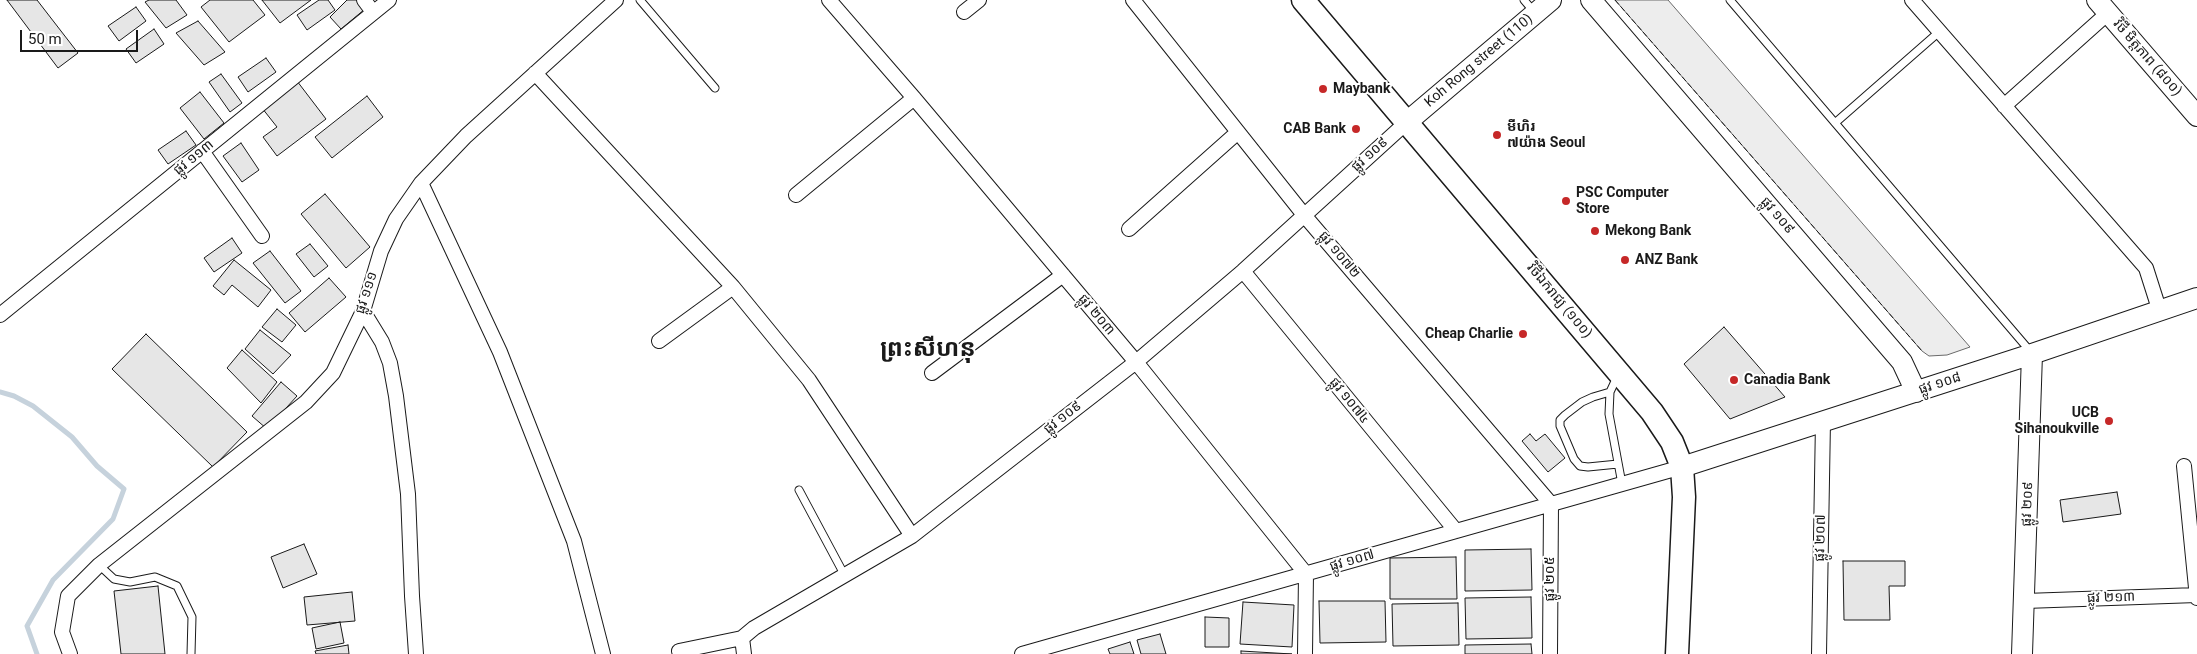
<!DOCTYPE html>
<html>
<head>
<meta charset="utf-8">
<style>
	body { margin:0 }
	#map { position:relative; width:2197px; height:654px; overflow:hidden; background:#fff; font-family:Roboto,sans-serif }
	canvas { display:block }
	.scale { position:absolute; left:20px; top:30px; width:118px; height:22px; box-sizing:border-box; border:2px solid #1a1a1a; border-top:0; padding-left:6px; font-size:15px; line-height:18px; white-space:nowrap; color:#1a1a1a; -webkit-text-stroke:4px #fff; paint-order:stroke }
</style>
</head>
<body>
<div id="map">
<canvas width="2197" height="654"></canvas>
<div class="scale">50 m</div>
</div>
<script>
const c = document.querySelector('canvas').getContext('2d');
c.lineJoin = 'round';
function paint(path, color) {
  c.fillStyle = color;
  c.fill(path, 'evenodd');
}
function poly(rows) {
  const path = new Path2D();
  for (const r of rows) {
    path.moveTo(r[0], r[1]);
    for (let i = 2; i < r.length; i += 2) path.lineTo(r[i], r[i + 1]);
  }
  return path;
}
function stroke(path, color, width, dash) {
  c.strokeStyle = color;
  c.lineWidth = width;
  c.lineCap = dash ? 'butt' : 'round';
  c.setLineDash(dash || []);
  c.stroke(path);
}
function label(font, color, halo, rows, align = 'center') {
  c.font = font + ' Roboto,"Noto Sans Khmer",sans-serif';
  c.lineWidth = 4;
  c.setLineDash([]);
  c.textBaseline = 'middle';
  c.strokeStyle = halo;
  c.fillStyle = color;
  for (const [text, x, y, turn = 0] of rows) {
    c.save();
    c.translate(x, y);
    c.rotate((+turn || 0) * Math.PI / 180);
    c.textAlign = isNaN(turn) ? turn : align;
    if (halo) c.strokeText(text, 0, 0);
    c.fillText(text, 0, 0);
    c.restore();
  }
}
const parking = poly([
	[1615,0,1668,0,1970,347,1947,355,1929,356,1922,351,1615,0]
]);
paint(parking, '#ededed');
stroke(parking, '#6a6a6a', 1);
stroke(poly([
	[0,392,14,396,33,406,72,437,97,466,124,489,113,519,53,580,27,626,37,654]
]), '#c6d2dc', 5);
const building = poly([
	[7,0,37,0,78,53,58,68,7,0],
	[149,0,176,0,187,15,166,28,145,2,149,0],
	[210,0,253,0,265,15,229,42,201,7,210,0],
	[262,0,311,0,280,23,262,0],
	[319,0,328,0,335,10,307,30,297,15,319,0],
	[347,0,357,0,365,9,341,29,330,17,347,0],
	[136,7,146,21,119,41,108,26,136,7],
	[198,21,225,52,204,65,176,33,198,21],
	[154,29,164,44,136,63,126,49,154,29],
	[266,58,276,72,248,92,238,77,266,58],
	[221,74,242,103,230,112,209,82,221,74],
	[297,81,326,119,277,156,263,137,277,127,262,108,297,81],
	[200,92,224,123,204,139,180,108,200,92],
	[367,96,383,117,332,158,315,137,367,96],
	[186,131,196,145,168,164,158,150,186,131],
	[241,143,259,170,242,182,223,156,241,143],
	[325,194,370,247,346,268,301,214,325,194],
	[232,238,242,253,214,272,204,258,232,238],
	[310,244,328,266,314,277,296,254,310,244],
	[270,251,301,291,285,303,253,263,270,251],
	[234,260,271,290,258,307,232,285,224,295,213,286,234,260],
	[329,278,346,297,305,332,289,313,329,278],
	[277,309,296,325,282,342,262,327,277,309],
	[1724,327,1785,397,1730,419,1684,364,1724,327],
	[260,330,291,355,273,374,245,349,260,330],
	[146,334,247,432,213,467,112,369,146,334],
	[242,350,277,382,261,403,227,368,242,350],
	[281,382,297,396,267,429,252,416,281,382],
	[1530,434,1536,441,1545,434,1565,458,1548,472,1522,441,1530,434],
	[2117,492,2121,514,2063,522,2060,500,2117,492],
	[304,544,317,574,283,588,271,557,304,544],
	[1531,549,1532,590,1465,591,1465,550,1531,549],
	[1456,557,1457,599,1390,599,1390,558,1456,557],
	[1843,561,1905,561,1905,586,1889,586,1890,620,1844,620,1843,561],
	[158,586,165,654,121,654,114,591,158,586],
	[352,592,355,621,307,625,304,597,352,592],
	[1531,597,1532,638,1466,639,1465,598,1531,597],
	[1319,601,1385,601,1386,642,1320,643,1319,601],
	[1243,602,1294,605,1292,647,1240,644,1243,602],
	[1458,603,1459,645,1393,646,1392,604,1458,603],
	[1205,617,1229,618,1229,647,1205,647,1205,617],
	[340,622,344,643,316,649,312,628,340,622],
	[1160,634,1166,654,1141,654,1137,640,1160,634],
	[1130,642,1134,654,1110,654,1108,649,1130,642],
	[1531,644,1532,654,1465,654,1465,645,1531,644],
	[348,645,349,654,316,654,315,651,348,645],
	[1241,651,1292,654,1241,654,1241,651]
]);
paint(building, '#e6e6e6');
stroke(building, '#1a1a1a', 1);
const lane = poly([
	[640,0,715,88],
	[1524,0,1535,13],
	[1730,0,2030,351],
	[1835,123,1939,32],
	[1617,377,1610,392,1609,414,1622,484],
	[1610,392,1593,397,1582,402,1565,415,1560,420,1560,426,1574,459,1580,466,1588,467,1618,464],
	[799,490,845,576],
	[99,565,114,579,130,582,155,577,177,586,192,617,191,654]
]);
const street = poly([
	[364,0,373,12],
	[829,0,914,98,1136,362,1306,574,1305,654],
	[1133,0,1304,215,1551,504,1550,654],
	[1912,0,2146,268,2160,312],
	[964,12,979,0],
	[535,73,733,287,809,380,912,536],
	[2004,106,2108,13],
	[202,151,262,236],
	[421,183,500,352,574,541,603,654],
	[796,195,914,98],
	[1129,229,1238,132],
	[1243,271,1456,531],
	[363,311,382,342,390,363,396,396,408,494,412,596,416,654],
	[0,315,389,0],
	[659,341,733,287],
	[932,373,1063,275],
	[2184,466,2197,598],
	[2025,601,2197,595],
	[742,638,744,654],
	[679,651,742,638,754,628,912,536,1136,362,1243,271,1407,122],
	[70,654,62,632,68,596,99,565,306,402,333,373,363,311,381,251,396,219,421,183,466,136,616,0],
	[1022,654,1682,467],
	[1819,654,1823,421]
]);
const secondary = poly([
	[1591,0,1902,362,1916,392],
	[2097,0,2197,116],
	[1407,122,1551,0],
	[1682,467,2032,354,2197,298],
	[2022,654,2032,354]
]);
const primary = poly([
	[1303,0,1652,412,1672,442,1682,467,1684,497,1677,654]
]);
stroke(lane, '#1a1a1a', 9);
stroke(street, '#1a1a1a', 16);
stroke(secondary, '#1a1a1a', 22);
stroke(primary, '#1a1a1a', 25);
stroke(lane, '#fff', 7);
stroke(street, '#fff', 14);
stroke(secondary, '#fff', 20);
stroke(primary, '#fff', 22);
stroke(poly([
	[1615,0,1922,351]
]), '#1a1a1a', 1, [6, 2.5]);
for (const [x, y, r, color] of [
	[1323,89,5,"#c62828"],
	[1356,129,5,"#c62828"],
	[1497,135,5,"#c62828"],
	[1566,201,5,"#c62828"],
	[1595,231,5,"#c62828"],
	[1625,260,5,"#c62828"],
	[1523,334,5,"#c62828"],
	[1734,380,5,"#c62828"],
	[2109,421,5,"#c62828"]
]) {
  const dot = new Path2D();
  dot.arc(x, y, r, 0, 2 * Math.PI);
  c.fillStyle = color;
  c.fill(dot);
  stroke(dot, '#fff', 2);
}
label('14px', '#1a1a1a', '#fff', [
	["វិថី មិត្តភាព (៨០០)",2147,58,49],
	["Koh Rong street (110)",1479,61,-40],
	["ផ្លូវ ១០៩",1370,155,-42],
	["ផ្លូវ ១១៣",194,158,-39],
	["ផ្លូវ ១០៩",1777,216,49],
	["ផ្លូវ ១០៧២",1339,255,50],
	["ផ្លូវ ១១១",367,293,-72],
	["វិថីឯករាជ្យ (១០០)",1559,301,50],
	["ផ្លូវ ២០៣",1096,315,50],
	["ផ្លូវ ១០៨",1940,384,-18],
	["ផ្លូវ ១០៧៤",1349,401,51],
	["ផ្លូវ ១០៩",1063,418,-38],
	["ផ្លូវ ២០៩",2028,504,-88],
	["ផ្លូវ ២០៧",1821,538,-89],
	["ផ្លូវ ១០៧",1352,561,-16],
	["ផ្លូវ ២០៥",1550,579,-90],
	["ផ្លូវ ២១៣",2111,598,-2]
]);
label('bold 14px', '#1a1a1a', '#fff', [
	["Maybank",1333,89],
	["មីហិរ",1507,127],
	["៧យ៉ាង Seoul",1507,143],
	["CAB Bank",1346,129,"right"],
	["PSC Computer",1576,193],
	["Store",1576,209],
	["Mekong Bank",1605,231],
	["ANZ Bank",1635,260],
	["Cheap Charlie",1513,334,"right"],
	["Canadia Bank",1744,380],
	["UCB",2099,413,"right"],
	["Sihanoukville",2099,429,"right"]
], 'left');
label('bold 24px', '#1a1a1a', '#fff', [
	["ព្រះសីហនុ",928,350]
]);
</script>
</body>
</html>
